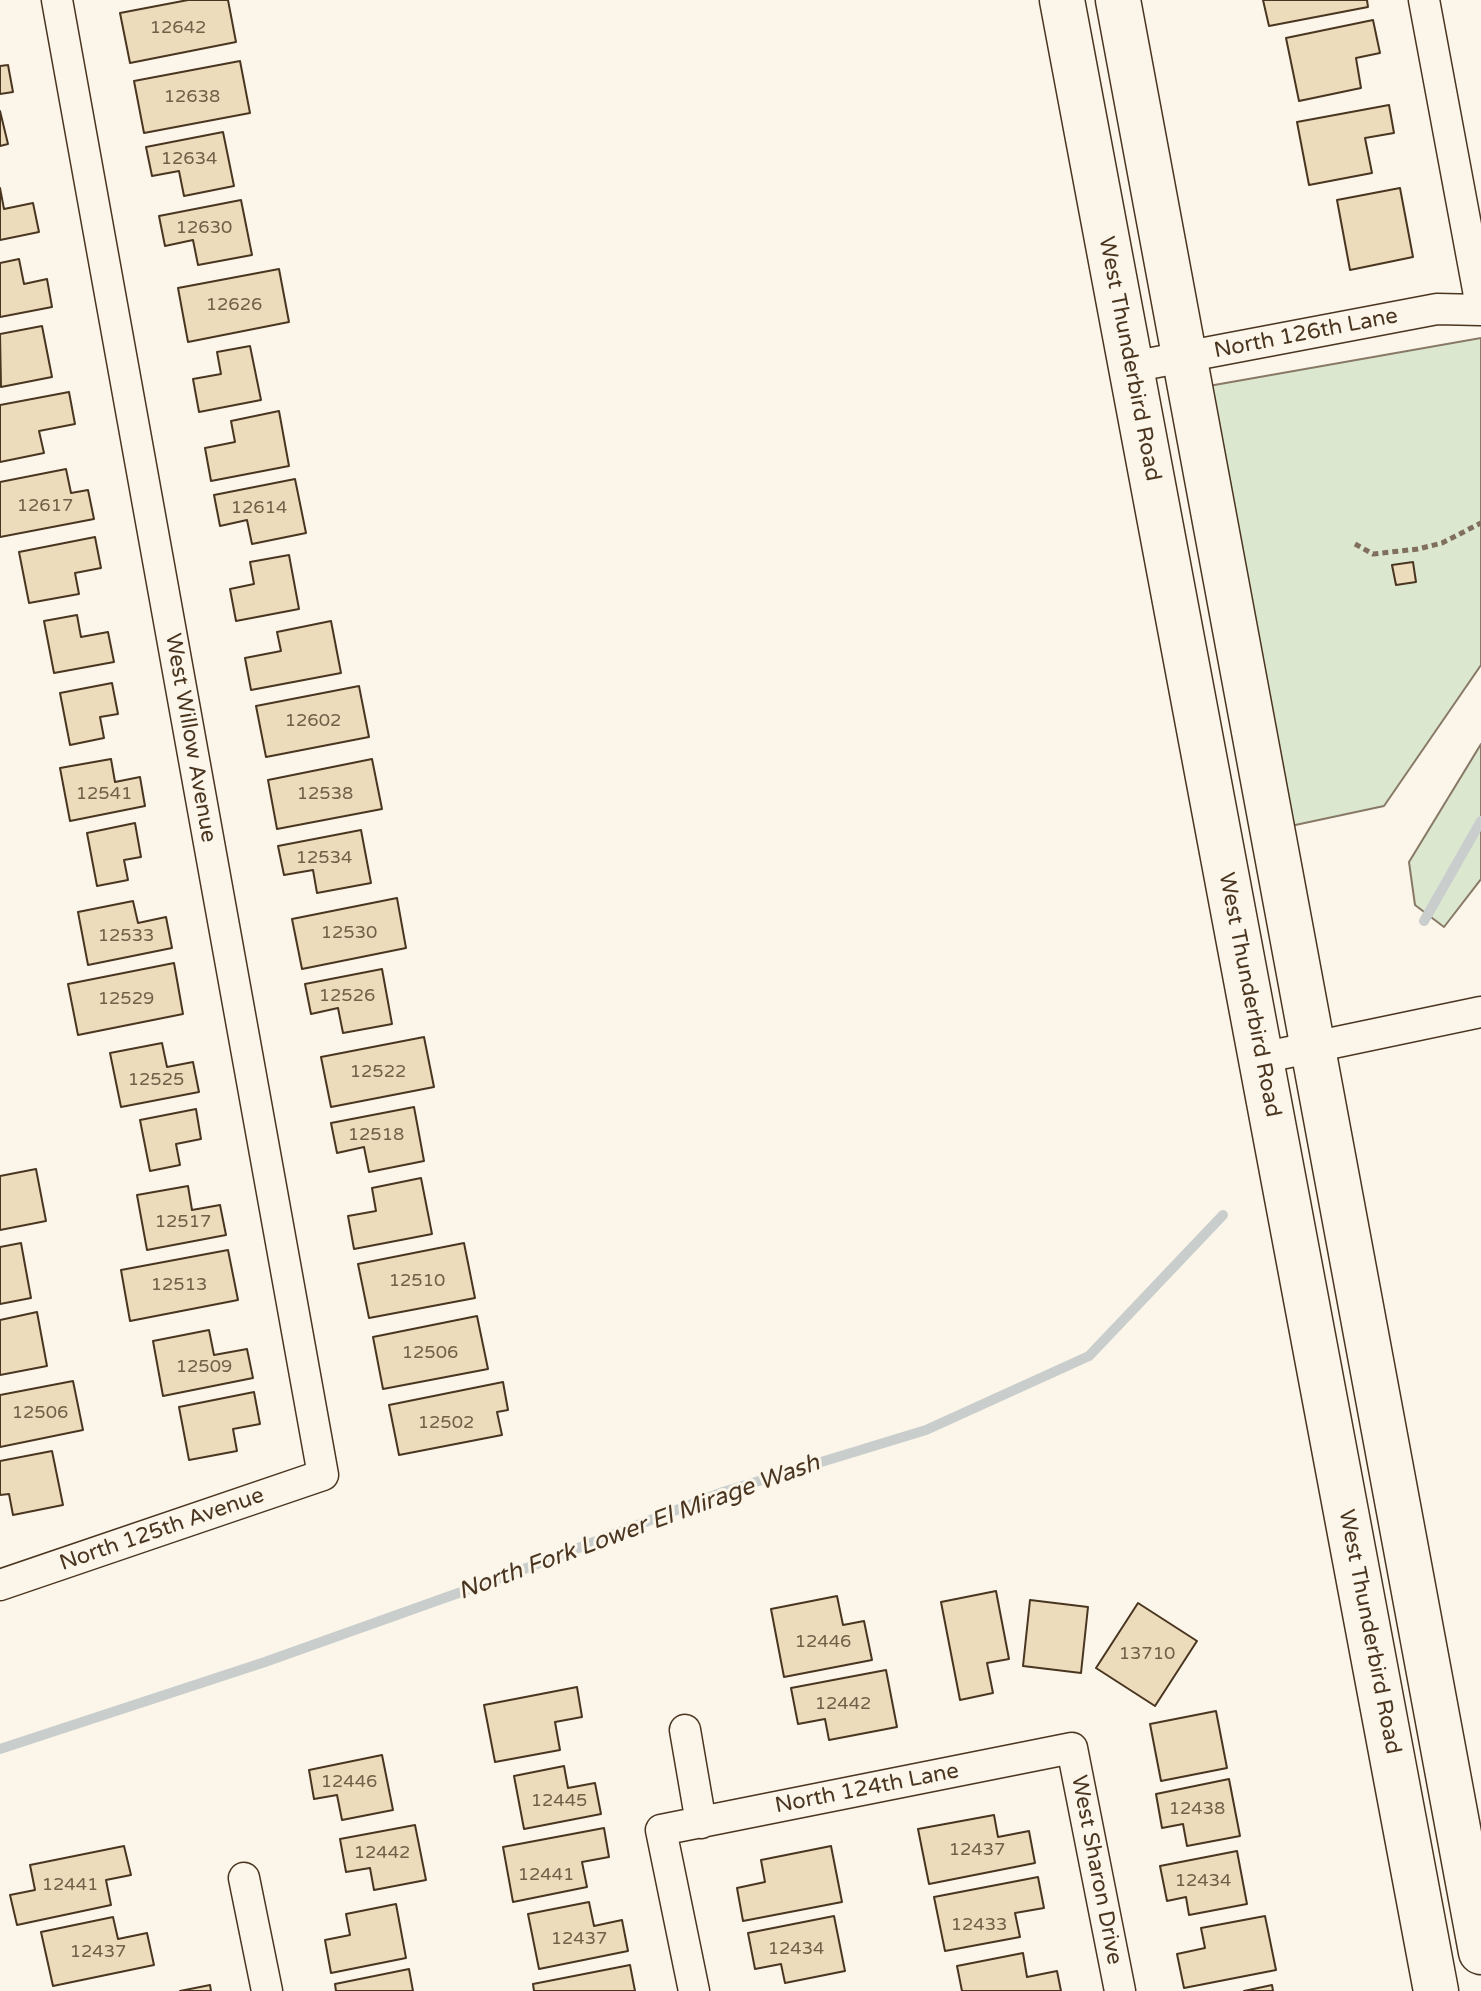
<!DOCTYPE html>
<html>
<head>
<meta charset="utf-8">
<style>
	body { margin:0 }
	canvas { display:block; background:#fbf6e9 }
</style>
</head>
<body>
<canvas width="1481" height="1991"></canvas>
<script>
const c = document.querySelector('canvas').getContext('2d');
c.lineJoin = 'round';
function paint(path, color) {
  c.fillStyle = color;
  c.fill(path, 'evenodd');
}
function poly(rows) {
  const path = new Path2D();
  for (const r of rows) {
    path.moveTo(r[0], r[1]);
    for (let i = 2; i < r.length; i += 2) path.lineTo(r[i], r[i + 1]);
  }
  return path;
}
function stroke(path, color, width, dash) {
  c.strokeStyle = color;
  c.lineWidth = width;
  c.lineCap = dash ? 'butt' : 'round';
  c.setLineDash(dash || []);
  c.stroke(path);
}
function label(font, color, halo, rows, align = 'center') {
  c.font = font + ' "Varela Round",sans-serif';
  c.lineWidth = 6;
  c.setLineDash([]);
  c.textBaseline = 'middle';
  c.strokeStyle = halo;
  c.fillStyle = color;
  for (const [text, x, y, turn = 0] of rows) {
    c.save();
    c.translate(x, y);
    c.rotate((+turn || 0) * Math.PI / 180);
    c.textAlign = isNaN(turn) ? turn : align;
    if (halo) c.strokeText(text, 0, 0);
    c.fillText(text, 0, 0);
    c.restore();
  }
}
const green = poly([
	[1481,338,1481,665,1384,806,1286,827,1203,387,1481,338],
	[1481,744,1481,879,1444,927,1415,905,1409,862,1481,744]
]);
paint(green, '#dce7d0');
stroke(green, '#887966', 2);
stroke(poly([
	[1424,921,1481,821],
	[0,1749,265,1662,506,1576,723,1492,926,1430,1089,1356,1223,1215]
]), '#c9cecd', 10);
const building = poly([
	[188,0,228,0,236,42,130,63,120,13,188,0],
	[1263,0,1367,0,1368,7,1269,26,1263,0],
	[1373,20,1380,53,1356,58,1361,88,1299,101,1286,38,1373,20],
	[240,61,250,113,144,133,134,81,240,61],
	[8,65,13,92,0,94,0,66,8,65],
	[1389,105,1394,133,1365,138,1372,173,1309,185,1297,122,1389,105],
	[0,111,8,144,0,146,0,111],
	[223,132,234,186,184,196,179,171,152,176,146,147,223,132],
	[0,188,4,209,33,203,39,232,0,240,0,188],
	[1400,188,1413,257,1350,270,1337,200,1400,188],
	[241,200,252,255,198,265,193,240,165,246,159,216,241,200],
	[19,259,24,284,47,279,52,307,0,317,0,263,19,259],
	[279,269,289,322,188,342,178,288,279,269],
	[42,326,52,377,1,387,0,334,42,326],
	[250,346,261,400,199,412,193,379,221,374,217,352,250,346],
	[69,392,75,424,39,431,44,453,0,462,0,405,69,392],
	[279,411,289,466,211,481,205,448,235,442,231,421,279,411],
	[66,469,71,493,88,490,94,519,0,537,0,482,66,469],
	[295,479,306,533,252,544,247,520,220,526,214,495,295,479],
	[95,537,101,568,75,573,79,594,29,603,19,552,95,537],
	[289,555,299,609,236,621,230,589,254,584,250,562,289,555],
	[1413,562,1416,582,1396,585,1392,565,1413,562],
	[77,615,81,637,108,632,114,662,54,673,44,621,77,615],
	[331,621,341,673,251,690,245,658,281,651,277,632,331,621],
	[112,683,118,714,100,717,104,738,70,745,60,693,112,683],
	[359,686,369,737,266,757,256,706,359,686],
	[111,759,115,782,140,777,145,806,70,821,60,768,111,759],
	[372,759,382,809,277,829,268,780,372,759],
	[135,823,141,857,124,860,128,880,97,886,87,833,135,823],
	[361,830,371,883,317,893,313,870,284,875,278,846,361,830],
	[397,898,406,948,302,969,292,919,397,898],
	[133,901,138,923,166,917,172,948,88,965,78,912,133,901],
	[174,963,183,1014,78,1035,68,984,174,963],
	[382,969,392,1024,343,1033,338,1008,311,1014,305,984,382,969],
	[424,1037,434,1087,331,1107,321,1057,424,1037],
	[162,1043,167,1067,193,1062,199,1092,121,1107,110,1053,162,1043],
	[414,1107,424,1161,369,1172,364,1147,337,1153,331,1123,414,1107],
	[196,1109,201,1139,176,1144,180,1165,150,1171,140,1120,196,1109],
	[36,1169,46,1221,0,1230,0,1176,36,1169],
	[421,1178,432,1234,354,1249,348,1216,376,1211,372,1188,421,1178],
	[188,1186,192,1210,220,1205,226,1235,147,1250,137,1195,188,1186],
	[21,1243,31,1298,0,1304,0,1247,21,1243],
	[464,1243,475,1298,369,1318,358,1264,464,1243],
	[228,1250,238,1300,130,1321,121,1270,228,1250],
	[37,1312,47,1366,0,1375,0,1320,37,1312],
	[477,1316,488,1369,383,1389,373,1337,477,1316],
	[209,1330,214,1355,247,1349,253,1378,163,1396,153,1341,209,1330],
	[73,1381,83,1430,0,1447,0,1395,73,1381],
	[503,1382,508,1410,497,1412,502,1435,399,1455,389,1405,503,1382],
	[254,1392,260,1424,233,1429,237,1451,189,1460,179,1407,254,1392],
	[52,1451,63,1505,13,1515,9,1494,0,1495,0,1461,52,1451],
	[996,1591,1009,1659,987,1663,993,1693,960,1700,941,1602,996,1591],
	[837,1596,843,1625,864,1621,872,1660,784,1677,771,1609,837,1596],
	[1030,1600,1088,1607,1081,1673,1023,1666,1030,1600],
	[1138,1603,1197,1641,1155,1706,1096,1668,1138,1603],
	[886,1670,897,1727,829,1740,825,1719,798,1724,791,1688,886,1670],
	[577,1687,582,1717,555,1722,560,1750,495,1762,484,1705,577,1687],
	[1216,1711,1227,1768,1161,1781,1150,1724,1216,1711],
	[382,1755,393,1810,342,1820,337,1795,314,1799,309,1770,382,1755],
	[564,1766,568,1788,595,1783,601,1814,524,1829,514,1776,564,1766],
	[1229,1779,1240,1836,1187,1846,1183,1824,1162,1828,1156,1794,1229,1779],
	[994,1815,998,1837,1029,1831,1035,1863,929,1884,918,1829,994,1815],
	[415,1825,426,1880,374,1890,370,1868,346,1872,340,1839,415,1825],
	[604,1828,609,1857,582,1862,587,1887,513,1902,503,1847,604,1828],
	[124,1846,131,1875,106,1880,111,1905,17,1925,10,1895,35,1890,30,1865,124,1846],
	[831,1846,842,1902,743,1921,737,1888,765,1882,761,1860,831,1846],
	[1237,1851,1247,1904,1189,1915,1186,1897,1167,1901,1160,1866,1237,1851],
	[1038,1877,1044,1908,1015,1913,1020,1937,945,1951,934,1897,1038,1877],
	[589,1902,594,1926,622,1920,628,1951,539,1969,528,1914,589,1902],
	[396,1904,406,1958,331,1973,325,1940,350,1935,346,1914,396,1904],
	[834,1916,845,1971,785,1983,781,1964,755,1969,748,1933,834,1916],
	[1265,1916,1276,1970,1184,1988,1177,1954,1205,1948,1201,1928,1265,1916],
	[113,1917,118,1939,147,1933,154,1965,53,1986,41,1932,113,1917],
	[1023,1953,1027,1977,1057,1971,1061,1991,962,1991,957,1966,1023,1953],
	[630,1965,635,1991,534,1991,533,1984,630,1965],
	[409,1969,413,1991,336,1991,335,1984,409,1969],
	[210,1985,211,1991,180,1991,210,1985],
	[1272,1985,1273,1991,1244,1991,1272,1985]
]);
paint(building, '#ecdcbc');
stroke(building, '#4a3520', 2);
const street = poly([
	[1424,0,1481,306],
	[1131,367,1437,309,1481,310],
	[1261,1058,1481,1012],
	[0,1585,323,1475,57,0],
	[685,1730,701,1823],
	[244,1878,267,1991],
	[694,1991,661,1830,1072,1748,1120,1991]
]);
const secondary = poly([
	[1062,0,1436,1991],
	[1118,0,1481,1952]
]);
stroke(street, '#4a3520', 33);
stroke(secondary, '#4a3520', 47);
stroke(poly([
	[1355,544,1373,554,1418,549,1442,543,1481,523]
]), '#7f6f5c', 5, [6, 4]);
stroke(street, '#fbf6e9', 30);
stroke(secondary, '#fbf6e9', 44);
label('18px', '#725f47', null, [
	["12642",178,28],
	["12638",192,97],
	["12634",189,159],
	["12630",204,228],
	["12626",234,305],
	["12617",45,506],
	["12614",259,508],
	["12602",313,721],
	["12541",104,794],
	["12538",325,794],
	["12534",324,858],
	["12530",349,933],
	["12533",126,936],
	["12526",347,996],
	["12529",126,999],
	["12522",378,1072],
	["12525",156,1080],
	["12518",376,1135],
	["12517",183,1222],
	["12510",417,1281],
	["12513",179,1285],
	["12506",430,1353],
	["12509",204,1367],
	["12506",40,1413],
	["12502",446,1423],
	["12446",823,1642],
	["13710",1147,1654],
	["12442",843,1704],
	["12446",349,1782],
	["12445",559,1801],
	["12438",1197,1809],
	["12437",977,1850],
	["12442",382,1853],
	["12441",546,1875],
	["12434",1203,1881],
	["12441",70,1885],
	["12433",979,1925],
	["12437",579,1939],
	["12434",796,1949],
	["12437",98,1952]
]);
label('22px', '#4a3520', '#fbf6e9', [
	["North 126th Lane",1306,334,-11],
	["West Thunderbird Road",1129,359,79],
	["West Willow Avenue",190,738,80],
	["West Thunderbird Road",1249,995,79],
	["North 125th Avenue",162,1530,-19],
	["West Thunderbird Road",1369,1632,79],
	["North 124th Lane",867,1789,-11],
	["West Sharon Drive",1096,1870,79]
]);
label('italic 24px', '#4a3520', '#fbf6e9', [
	["North Fork Lower El Mirage Wash",639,1528,-20]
]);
</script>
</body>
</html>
